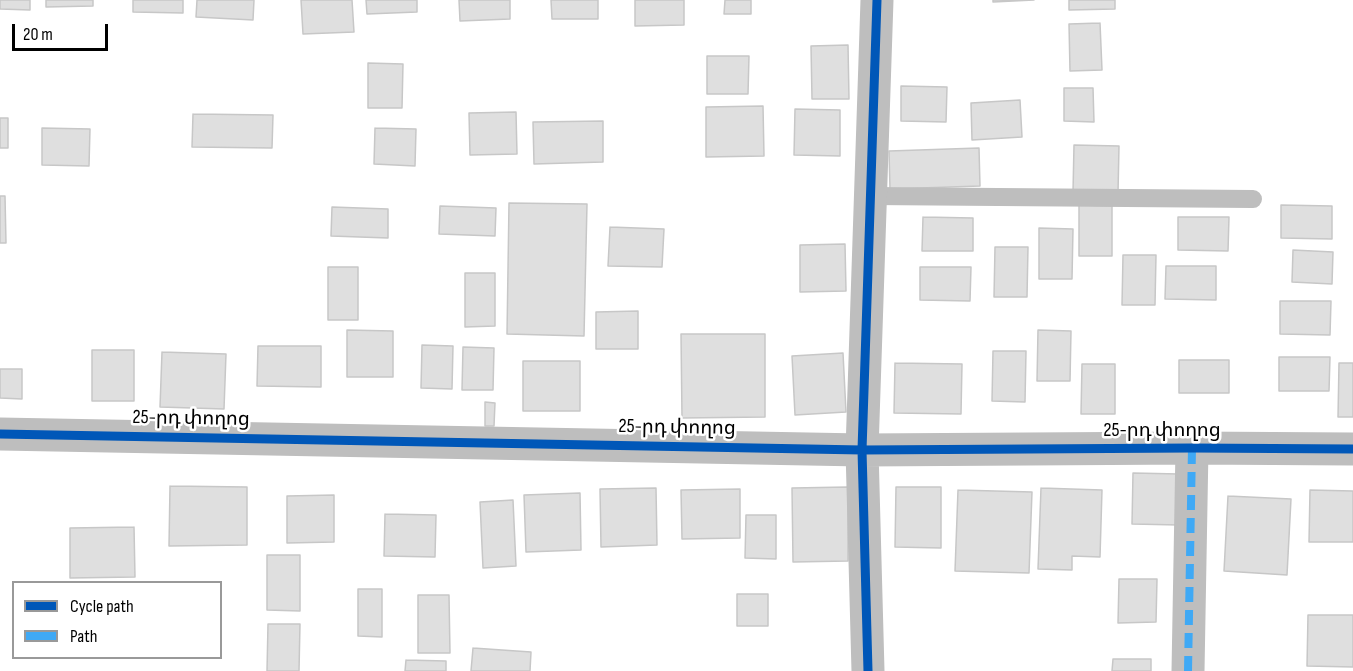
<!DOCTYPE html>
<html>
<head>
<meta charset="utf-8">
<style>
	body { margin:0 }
	#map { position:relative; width:1353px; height:671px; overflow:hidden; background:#fff; font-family:"Sofia Sans Condensed",sans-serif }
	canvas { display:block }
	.legend { position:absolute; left:12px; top:581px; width:210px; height:78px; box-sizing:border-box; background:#fff; border:2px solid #999; margin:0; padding:8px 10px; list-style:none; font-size:18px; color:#000 }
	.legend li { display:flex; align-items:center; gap:12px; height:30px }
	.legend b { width:30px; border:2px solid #999 }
	.scale { position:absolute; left:12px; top:24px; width:96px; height:27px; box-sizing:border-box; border:3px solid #000; border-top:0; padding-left:8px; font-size:18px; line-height:21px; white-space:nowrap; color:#000; -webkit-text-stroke:4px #fff; paint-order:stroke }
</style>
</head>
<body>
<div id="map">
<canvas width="1353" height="671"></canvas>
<ul class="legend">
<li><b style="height:8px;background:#0057b8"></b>Cycle path</li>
<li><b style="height:8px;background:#3fa9f5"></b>Path</li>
</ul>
<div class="scale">20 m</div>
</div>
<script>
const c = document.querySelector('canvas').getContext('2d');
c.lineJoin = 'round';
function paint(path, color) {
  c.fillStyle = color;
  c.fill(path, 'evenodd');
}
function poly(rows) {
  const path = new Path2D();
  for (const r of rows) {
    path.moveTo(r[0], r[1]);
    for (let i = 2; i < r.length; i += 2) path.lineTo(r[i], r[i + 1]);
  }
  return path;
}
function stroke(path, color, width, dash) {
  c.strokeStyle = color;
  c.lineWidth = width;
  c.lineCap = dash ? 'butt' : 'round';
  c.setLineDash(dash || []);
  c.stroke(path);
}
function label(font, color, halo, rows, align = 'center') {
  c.font = font + ' "Sofia Sans Condensed","Noto Sans Armenian",sans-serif';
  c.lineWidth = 5;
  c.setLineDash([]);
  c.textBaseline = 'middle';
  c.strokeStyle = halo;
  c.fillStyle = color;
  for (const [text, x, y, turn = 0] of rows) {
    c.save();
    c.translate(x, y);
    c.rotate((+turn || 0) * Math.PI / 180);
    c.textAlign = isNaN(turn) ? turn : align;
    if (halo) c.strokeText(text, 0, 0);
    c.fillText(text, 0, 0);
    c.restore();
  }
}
const building = poly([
	[0,0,30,0,30,10,0,9,0,0],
	[46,0,93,0,93,6,46,7,46,0],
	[133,0,183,0,183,13,133,12,133,0],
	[197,0,254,0,253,20,196,17,197,0],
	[301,0,352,0,354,32,303,34,301,0],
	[366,0,417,0,417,12,367,14,366,0],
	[459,0,510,0,510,19,460,21,459,0],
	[551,0,598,0,598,19,552,19,551,0],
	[635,0,684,0,684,25,635,26,635,0],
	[725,0,751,0,751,14,724,14,725,0],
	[993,0,1034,0,993,2,993,0],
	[1069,0,1115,0,1115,9,1069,10,1069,0],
	[1100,23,1102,70,1070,71,1069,24,1100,23],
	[848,45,849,99,812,99,811,46,848,45],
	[707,56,749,56,748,94,707,94,707,56],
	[368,63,403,64,402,108,368,108,368,63],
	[901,86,947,87,946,122,901,121,901,86],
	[1064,88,1093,88,1094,122,1064,121,1064,88],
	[1020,100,1022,137,972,140,971,103,1020,100],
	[763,106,764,156,706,157,706,107,763,106],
	[795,109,840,110,840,156,794,155,795,109],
	[516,112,517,154,470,155,469,113,516,112],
	[193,114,273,115,272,148,192,147,193,114],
	[0,118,8,118,8,148,0,148,0,118],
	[603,121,603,162,534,164,533,122,603,121],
	[42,128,90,129,89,166,42,165,42,128],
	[375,128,416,129,415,166,374,164,375,128],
	[1074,145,1119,146,1118,193,1073,192,1074,145],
	[979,148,980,186,890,189,889,151,979,148],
	[0,196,5,196,6,243,0,243,0,196],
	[509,203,587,204,584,336,507,334,509,203],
	[1079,205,1112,206,1112,256,1079,256,1079,205],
	[1281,205,1332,206,1332,239,1281,238,1281,205],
	[440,206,496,208,495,236,439,234,440,206],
	[332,207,388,209,388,238,331,236,332,207],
	[923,217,973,218,973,251,922,251,923,217],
	[1178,217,1229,217,1228,251,1178,250,1178,217],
	[610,227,664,229,662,267,608,266,610,227],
	[1039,228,1073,229,1072,279,1039,279,1039,228],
	[845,244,846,291,800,292,800,245,845,244],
	[995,247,1028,247,1027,297,994,297,995,247],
	[1293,250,1333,252,1332,284,1292,282,1293,250],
	[1123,255,1156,255,1155,305,1122,305,1123,255],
	[1166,266,1216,266,1216,300,1165,299,1166,266],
	[328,267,358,267,358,320,328,320,328,267],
	[920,267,971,267,970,301,920,300,920,267],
	[465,273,495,273,495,326,465,327,465,273],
	[1280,301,1331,301,1330,335,1280,334,1280,301],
	[638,311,638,349,596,349,596,312,638,311],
	[347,330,393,331,393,377,347,377,347,330],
	[1038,330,1071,331,1070,381,1037,381,1038,330],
	[681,334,765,334,765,417,682,418,681,334],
	[422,345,453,346,452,389,421,388,422,345],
	[258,346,321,346,321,387,257,386,258,346],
	[463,347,494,348,493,390,462,390,463,347],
	[92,350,134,350,134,401,92,401,92,350],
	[993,351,1026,351,1025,402,992,401,993,351],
	[162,352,226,354,224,409,160,407,162,352],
	[843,353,846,412,795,415,792,356,843,353],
	[1279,357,1330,357,1329,391,1279,391,1279,357],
	[1179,360,1229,360,1229,393,1179,393,1179,360],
	[523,361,580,361,580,411,523,411,523,361],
	[895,363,962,364,961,414,894,413,895,363],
	[1339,363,1353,363,1353,417,1338,417,1339,363],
	[1082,364,1115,364,1115,414,1081,414,1082,364],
	[0,369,22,369,22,399,0,398,0,369],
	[485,402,495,403,494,426,485,426,485,402],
	[1133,473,1179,474,1179,525,1132,524,1133,473],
	[170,486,247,487,247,545,169,546,170,486],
	[848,487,848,561,793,562,792,488,848,487],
	[896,487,941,487,941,548,895,547,896,487],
	[656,488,657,545,601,547,600,489,656,488],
	[1041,488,1102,490,1100,557,1072,556,1072,570,1038,569,1041,488],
	[740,489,740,538,682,539,681,490,740,489],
	[958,490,1032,492,1029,573,955,571,958,490],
	[1310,490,1353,491,1353,542,1309,542,1310,490],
	[580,493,581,550,526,552,524,495,580,493],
	[334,495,334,542,287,543,287,496,334,495],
	[1228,496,1291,499,1287,575,1224,571,1228,496],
	[513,500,516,566,483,568,480,502,513,500],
	[385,514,436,515,435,557,384,556,385,514],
	[746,515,776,515,776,559,745,558,746,515],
	[134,527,135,577,70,578,70,528,134,527],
	[267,555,300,555,300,611,267,610,267,555],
	[1119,579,1157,579,1156,622,1118,623,1119,579],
	[358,589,382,589,382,637,358,636,358,589],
	[737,594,768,594,768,626,737,626,737,594],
	[418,595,449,595,450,653,418,653,418,595],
	[1308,615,1353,615,1353,667,1307,666,1308,615],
	[268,624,300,624,299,671,267,671,268,624],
	[473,648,531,652,530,671,471,671,473,648],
	[1113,659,1151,659,1151,671,1112,671,1113,659],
	[406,660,446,661,446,671,405,671,406,660]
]);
paint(building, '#dfdfdf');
stroke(building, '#c7c7c7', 1.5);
stroke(poly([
	[871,196,1253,199]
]), '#bebebe', 18);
stroke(poly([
	[0,434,862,450,1192,448,1353,449],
	[868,671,862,450,877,0],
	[1188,671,1192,448]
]), '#bebebe', 33);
stroke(poly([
	[1188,671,1192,448]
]), '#3fa9f5', 8, [15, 8]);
stroke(poly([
	[0,434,862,450,1192,448,1353,449],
	[868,671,862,450,877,0]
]), '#0057b8', 9);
label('20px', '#000', '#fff', [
	["25-րդ փողոց",191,419,1],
	["25-րդ փողոց",677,428,1],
	["25-րդ փողոց",1162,431]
]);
</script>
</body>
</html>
